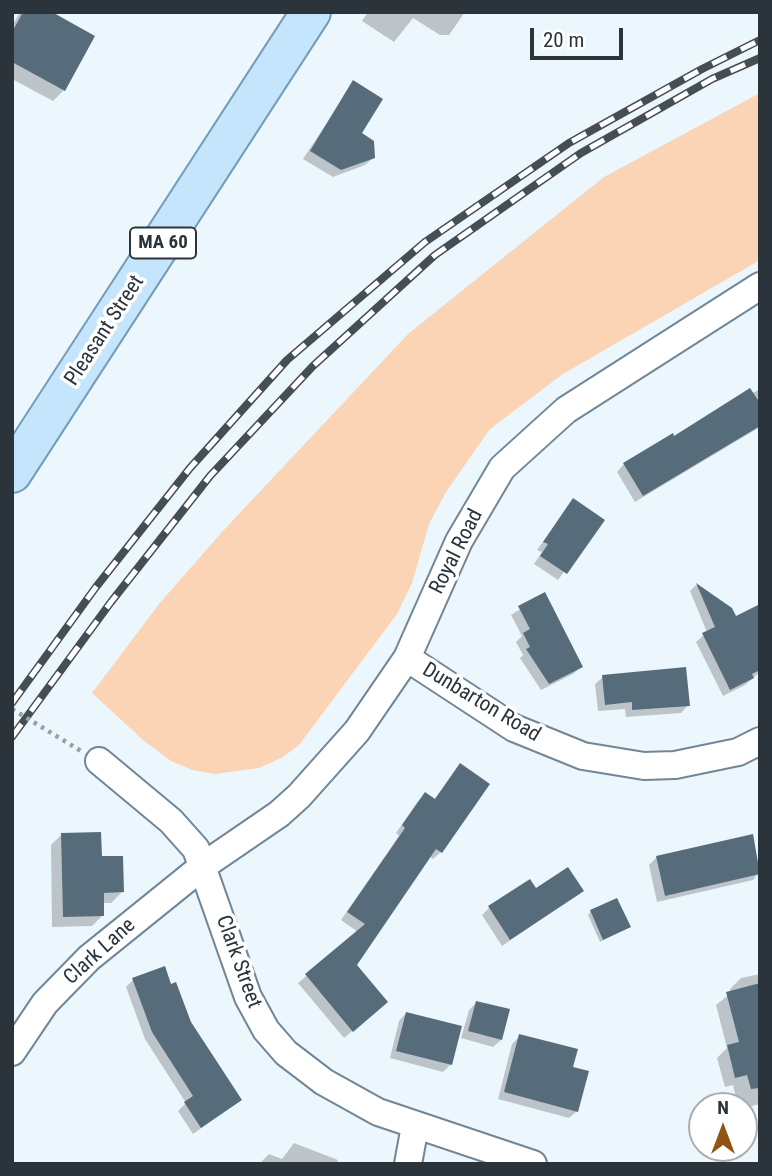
<!DOCTYPE html>
<html>
<head>
<meta charset="utf-8">
<style>
	body { margin:0 }
	#map { position:relative; width:772px; height:1176px; overflow:hidden; background:#ecf6fd; font-family:"Roboto Condensed",sans-serif }
	canvas { display:block }
	.frame { position:absolute; inset:0; border:14px solid #2a343a; pointer-events:none }
	.north { position:absolute; left:688px; top:1092px; width:70px; height:70px; box-sizing:border-box; background:#fff; border:2px solid #aaaeb0; border-radius:50%; rotate:0deg; font-size:19px; font-weight:700; line-height:28px; text-align:center; color:#2a343a }
	.north::after { content:''; display:block; margin:auto; width:24px; height:32px; background:#905515; clip-path:polygon(50% 0,100% 100%,50% 72%,0 100%) }
	.scale { position:absolute; left:530px; top:28px; width:93px; height:32px; box-sizing:border-box; border:4px solid #2a343a; border-top:0; padding-left:9px; font-size:21px; line-height:24px; white-space:nowrap; color:#2a343a; -webkit-text-stroke:5px #fff; paint-order:stroke }
</style>
</head>
<body>
<div id="map">
<canvas width="772" height="1176"></canvas>
<div class="frame"></div>
<div class="north">N</div>
<div class="scale">20 m</div>
</div>
<script>
const c = document.querySelector('canvas').getContext('2d');
c.lineJoin = 'round';
function paint(path, color) {
  c.fillStyle = color;
  c.fill(path, 'evenodd');
}
function poly(rows) {
  const path = new Path2D();
  for (const r of rows) {
    path.moveTo(r[0], r[1]);
    for (let i = 2; i < r.length; i += 2) path.lineTo(r[i], r[i + 1]);
  }
  return path;
}
function stroke(path, color, width, dash) {
  c.strokeStyle = color;
  c.lineWidth = width;
  c.lineCap = dash ? 'butt' : 'round';
  c.setLineDash(dash || []);
  c.stroke(path);
}
function label(font, color, halo, rows, align = 'center') {
  c.font = font + ' "Roboto Condensed",sans-serif';
  c.lineWidth = 7;
  c.setLineDash([]);
  c.textBaseline = 'middle';
  c.strokeStyle = halo;
  c.fillStyle = color;
  for (const [text, x, y, turn = 0] of rows) {
    c.save();
    c.translate(x, y);
    c.rotate((+turn || 0) * Math.PI / 180);
    c.textAlign = isNaN(turn) ? turn : align;
    if (halo) c.strokeText(text, 0, 0);
    c.fillText(text, 0, 0);
    c.restore();
  }
}
paint(poly([
	[760,93,760,260,563,374,490,429,446,492,429,524,412,583,397,614,299,745,283,757,259,768,215,774,192,770,171,761,143,740,92,693,159,604,222,532,408,334,604,177]
]), '#fad4b5');
paint(poly([
	[20,12,56,12,64,90,53,101,12,79,12,26],
	[368,12,465,12,449,35,440,35,413,18,394,42,362,21],
	[353,83,359,134,373,158,365,165,333,177,303,159],
	[760,389,760,427,635,502,617,472,624,464],
	[573,500,602,520,558,580,534,564,542,552,537,550],
	[696,585,730,609,735,619,760,606,760,672,745,685,723,696,696,642,707,632,690,591],
	[544,595,581,667,573,674,541,690,520,658,523,655,516,642,522,636,511,615],
	[603,677,688,705,681,713,626,717,625,709,598,711,595,684],
	[460,765,441,852,433,859,429,856,355,966,378,1009,344,1038,298,983,358,932,341,920,399,836,396,833,418,801,425,794,434,800],
	[62,834,100,858,122,892,111,903,103,903,103,915,92,926,52,927,51,845],
	[752,836,760,871,753,880,657,902,649,865,657,857],
	[536,891,582,891,502,946,482,915,489,908],
	[591,911,628,927,600,942,588,915],
	[760,974,760,1104,744,1108,738,1106,733,1085,725,1087,717,1058,727,1048,716,1005,731,993,730,989,741,978],
	[133,980,189,1023,240,1100,193,1134,178,1111,186,1103,145,1039,126,987],
	[476,1003,501,1040,493,1047,461,1038,469,1010],
	[406,1013,451,1064,443,1072,390,1058,399,1021],
	[520,1036,571,1068,577,1111,569,1118,498,1099,512,1044],
	[294,1143,338,1160,336,1164,259,1164,269,1154,282,1159]
]), '#0003');
paint(poly([
	[23,12,52,12,95,36,65,91,12,62,12,32],
	[353,80,383,99,362,133,374,141,375,158,341,170,310,151],
	[750,388,760,403,760,426,643,496,623,463,673,433,674,436],
	[573,498,605,520,567,574,540,556,548,544,543,542],
	[696,583,732,608,736,616,760,604,760,670,752,674,754,678,730,690,702,633,715,627],
	[545,592,583,667,549,684,526,649,530,647,523,633,530,629,518,606],
	[686,667,690,706,632,710,632,702,605,705,602,675],
	[460,763,490,784,442,853,436,849,357,965,388,1002,353,1032,305,974,365,924,347,912,405,828,402,825,425,792,435,799],
	[101,832,102,856,123,856,124,892,104,893,104,916,63,917,61,833],
	[753,834,760,874,665,896,656,856],
	[568,867,584,891,510,940,488,906,530,879,536,888],
	[617,898,631,927,603,940,590,910],
	[165,966,171,984,176,982,191,1022,242,1100,201,1128,184,1102,193,1096,152,1032,132,978],
	[760,983,760,1088,751,1089,747,1075,735,1078,727,1045,739,1042,726,992],
	[476,1001,510,1009,502,1040,468,1031],
	[406,1012,462,1026,452,1065,396,1051],
	[519,1034,578,1049,573,1067,589,1071,578,1112,504,1092]
]), '#576c7b');
const minor = poly([
	[407,658,514,728,583,756,644,766,675,765,738,752,760,741],
	[99,761,171,821,196,849,248,997,266,1030,286,1053,324,1082,378,1112,533,1164],
	[12,1052,45,1003,89,958,203,866,279,814,299,796,357,731,407,658,459,541,502,468,566,410,760,286],
	[408,1164,415,1126]
]);
const primary = poly([
	[12,473,311,12]
]);
stroke(minor, '#718696', 30);
stroke(primary, '#759cb7', 42);
stroke(minor, '#fff', 26);
stroke(primary, '#c5e5fc', 38);
const rail = poly([
	[12,703,96,587,190,468,287,360,425,242,569,143,702,69,760,40],
	[12,737,111,602,210,476,313,366,435,255,581,153,712,79,760,58]
]);
stroke(rail, '#444e54', 8);
stroke(rail, '#fff', 5, [16]);
stroke(poly([
	[12,709,81,751]
]), '#97a1a8', 4.5, [3.5, 5]);
for (const [x, y, w] of [
	[163,243,66]
]) {
  const box = new Path2D();
  box.roundRect(x - w / 2, y - 15.5, w, 31, 5);
  c.fillStyle = '#fff';
  c.fill(box);
  stroke(box, '#2a343a', 2);
}
label('bold 19px', '#2a343a', null, [
	["MA 60",163,243]
]);
label('21px', '#2a343a', '#fff', [
	["Pleasant Street",105,331,-57],
	["Royal Road",457,552,-63],
	["Dunbarton Road",481,703,31],
	["Clark Lane",100,952,-42],
	["Clark Street",238,962,70]
]);
</script>
</body>
</html>
